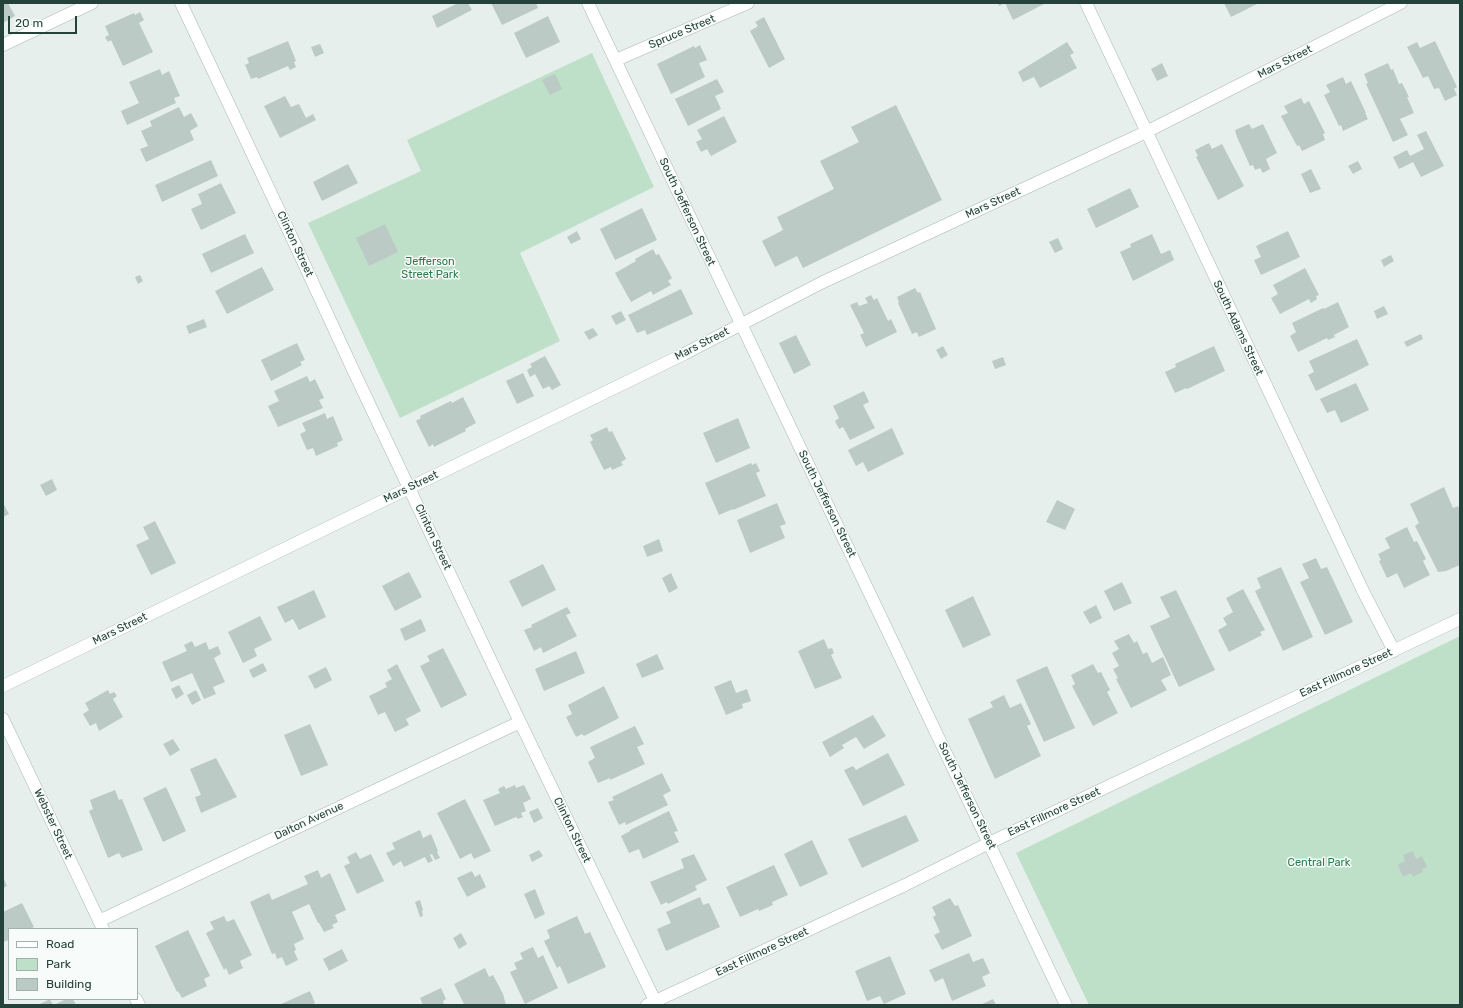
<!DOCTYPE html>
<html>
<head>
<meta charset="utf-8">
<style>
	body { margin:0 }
	#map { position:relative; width:1463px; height:1008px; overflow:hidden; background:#e6efeb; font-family:Rubik,sans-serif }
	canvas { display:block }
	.frame { position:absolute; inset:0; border:4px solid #24423a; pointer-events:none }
	.legend { position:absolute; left:8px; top:928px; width:130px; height:72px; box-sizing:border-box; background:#f7fbf9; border:1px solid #a3b1ad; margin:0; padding:5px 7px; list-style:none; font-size:12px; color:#24423a }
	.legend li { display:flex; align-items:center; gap:8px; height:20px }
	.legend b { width:20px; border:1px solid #a3b1ad }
	.scale { position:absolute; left:8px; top:16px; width:69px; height:18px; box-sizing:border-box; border:2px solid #24423a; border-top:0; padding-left:5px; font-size:12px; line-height:14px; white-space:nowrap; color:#24423a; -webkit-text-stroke:3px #f7fbf9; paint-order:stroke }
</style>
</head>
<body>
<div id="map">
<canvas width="1463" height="1008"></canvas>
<div class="frame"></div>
<ul class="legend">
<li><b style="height:5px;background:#fff"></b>Road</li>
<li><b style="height:11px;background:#bfe0c8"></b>Park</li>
<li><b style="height:11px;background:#bbcac4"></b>Building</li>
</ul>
<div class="scale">20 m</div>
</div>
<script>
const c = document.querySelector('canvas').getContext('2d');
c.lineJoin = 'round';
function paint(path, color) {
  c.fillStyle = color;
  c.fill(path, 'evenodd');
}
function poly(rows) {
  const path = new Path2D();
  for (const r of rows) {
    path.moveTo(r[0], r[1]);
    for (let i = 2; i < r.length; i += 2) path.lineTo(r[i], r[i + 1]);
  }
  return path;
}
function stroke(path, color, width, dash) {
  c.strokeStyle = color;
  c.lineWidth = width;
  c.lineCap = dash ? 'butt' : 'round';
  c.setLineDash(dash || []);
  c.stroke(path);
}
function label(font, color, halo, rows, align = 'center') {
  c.font = font + ' Rubik,sans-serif';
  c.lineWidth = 3;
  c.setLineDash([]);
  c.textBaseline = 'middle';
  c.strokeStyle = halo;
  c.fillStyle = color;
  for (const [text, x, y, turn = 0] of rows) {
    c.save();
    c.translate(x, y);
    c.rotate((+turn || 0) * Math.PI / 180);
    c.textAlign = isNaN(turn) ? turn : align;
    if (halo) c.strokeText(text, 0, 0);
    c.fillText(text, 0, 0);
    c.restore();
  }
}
paint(poly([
	[592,53,654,187,520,253,560,341,400,418,308,223,421,171,407,140],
	[1460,636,1460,1005,1089,1005,1016,853]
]), '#bfe0c8');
paint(poly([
	[3,3,8,3,15,16,3,23],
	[458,3,468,3,472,10,437,28,432,16],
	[491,3,536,3,538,8,502,25],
	[998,3,1044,3,1044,4,1013,20,1005,3,999,6],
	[1224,3,1259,3,1231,17],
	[140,12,144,20,139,23,153,52,123,66,111,40,108,42,105,37,109,35,105,26,134,13,135,15],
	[548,16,560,42,526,58,514,33],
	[764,17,785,59,769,68,750,31,758,26,755,22],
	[288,41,296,61,294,62,296,67,290,70,288,66,258,79,257,77,251,79,245,65,249,63,247,58],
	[1435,41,1457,87,1454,89,1457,95,1445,101,1439,88,1434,89,1428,76,1423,78,1407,47,1417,42,1420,48],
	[1067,42,1074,53,1070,55,1077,68,1040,88,1034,77,1023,82,1018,72],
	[320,44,324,53,315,57,311,47],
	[700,45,707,60,699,63,705,77,671,94,657,64,694,46,695,48],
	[1162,63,1168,76,1157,81,1151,69],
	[1388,63,1391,70,1393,69,1399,84,1402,83,1409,97,1407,97,1414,113,1400,119,1408,135,1393,142,1366,84,1368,83,1364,74],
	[160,69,162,75,169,71,180,96,174,98,176,103,127,125,121,111,139,103,129,82],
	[555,74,562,89,550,95,542,80],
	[1343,77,1346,84,1351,81,1366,113,1365,113,1368,119,1343,131,1341,125,1339,126,1324,95,1330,92,1326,85],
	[717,79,724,92,715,96,721,109,688,126,675,99],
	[285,96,291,107,299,104,306,118,313,114,316,120,280,138,264,106],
	[1301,98,1304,104,1309,101,1325,133,1323,134,1325,140,1302,151,1299,145,1297,146,1281,116,1288,113,1284,106],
	[896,105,942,200,803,268,797,256,775,267,762,241,783,230,777,217,834,189,820,161,859,142,851,127],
	[179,107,184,117,191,113,198,126,190,131,194,140,146,162,140,149,148,146,141,131,152,126,150,121],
	[724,116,737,142,711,156,707,149,701,152,696,142,702,139,697,130],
	[1249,124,1252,129,1263,124,1277,153,1266,159,1270,169,1263,173,1260,168,1255,170,1253,165,1250,166,1237,137,1235,130],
	[1426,131,1444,166,1421,177,1413,162,1399,169,1393,157,1407,150,1410,156,1424,149,1417,135],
	[1209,143,1212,149,1222,144,1244,186,1218,200,1196,157,1198,156,1195,150],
	[211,160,218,176,162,202,155,185],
	[1358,161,1362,169,1353,174,1348,166],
	[348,164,358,183,322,201,313,182],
	[1311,169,1321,189,1310,193,1301,174],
	[221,183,236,213,201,230,191,209,202,204,198,194],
	[1130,188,1139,207,1096,228,1087,209],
	[642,208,657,240,615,260,600,229],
	[385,224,398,252,369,266,356,238],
	[577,231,581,239,571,244,567,237],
	[1288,231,1300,257,1261,275,1254,260,1261,257,1256,246],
	[245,234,254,253,211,273,202,254],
	[1152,234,1161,254,1170,250,1174,260,1133,281,1120,252,1131,247,1130,244],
	[1058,238,1063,249,1055,253,1049,242],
	[653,249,656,255,659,254,672,278,668,281,671,285,653,295,651,291,631,302,615,273,636,261,635,259],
	[1391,255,1394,261,1384,267,1381,260],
	[262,267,274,290,227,314,215,291],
	[1305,268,1319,295,1316,296,1317,299,1311,303,1309,299,1280,314,1271,298,1278,294,1273,285],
	[140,275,143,281,138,284,135,277],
	[915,288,918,293,920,292,936,329,919,337,917,332,912,334,898,303,899,302,897,297],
	[681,289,693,314,647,335,645,330,637,333,628,315],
	[871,295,874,300,877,298,888,321,891,319,897,332,866,347,860,335,864,333,850,305,857,302,859,306,868,303,865,298],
	[1338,302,1349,327,1334,335,1335,337,1328,340,1327,338,1298,352,1290,336,1296,332,1292,323,1323,308,1324,309],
	[1384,306,1388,314,1377,319,1374,311],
	[621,311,626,320,616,325,611,316],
	[204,319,207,327,189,334,186,326],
	[593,328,598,335,589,340,584,332],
	[1421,334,1423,339,1407,347,1404,342],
	[796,335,811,365,794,374,779,343],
	[1357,339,1369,365,1316,391,1308,375,1314,372,1309,361],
	[297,343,305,360,300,362,302,365,271,381,261,360],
	[943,346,948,355,941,359,936,350],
	[1214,346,1225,371,1187,389,1186,388,1175,393,1165,372,1176,367,1175,364],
	[545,356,561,385,552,390,549,386,543,389,535,374,530,377,527,370,532,367,530,364],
	[1003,357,1006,365,995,369,992,361],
	[523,373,534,396,517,404,506,381],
	[307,376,310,382,315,379,324,398,319,400,323,408,278,427,268,406,279,401,274,391],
	[1356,383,1369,410,1341,423,1335,410,1327,413,1320,399],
	[864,391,869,402,863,405,875,428,850,440,843,427,839,429,835,421,839,418,833,406],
	[463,397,476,423,465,429,466,431,434,447,433,444,429,447,416,421,421,418,420,416,451,401,452,403],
	[325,413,327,419,333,416,343,440,337,443,338,446,316,456,313,448,307,450,300,434,306,431,302,423],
	[738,418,750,448,716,463,703,433],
	[607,427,609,432,612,431,626,459,621,462,623,465,612,470,611,467,604,470,590,442,593,440,590,435],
	[892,428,904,454,868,472,863,462,856,466,848,450],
	[751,463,752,465,756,463,760,471,756,473,766,496,733,510,733,509,719,515,705,483],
	[52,479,57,490,46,496,40,485],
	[1444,487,1453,508,1458,506,1460,510,1460,565,1446,571,1438,572,1415,526,1419,523,1410,504],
	[1057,500,1075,509,1065,530,1046,522],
	[3,503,9,514,3,517],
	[777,503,786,524,780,526,785,538,750,553,737,520],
	[155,521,176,563,151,575,136,545,149,539,143,527],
	[1407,527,1414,542,1417,541,1426,559,1423,561,1430,575,1404,588,1397,573,1387,578,1379,561,1381,560,1378,554,1390,548,1385,538],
	[659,539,663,551,647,557,643,546],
	[1316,558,1321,569,1327,567,1353,622,1325,635,1300,582,1309,578,1302,564],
	[543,564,556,590,522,607,509,581],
	[1281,567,1313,637,1283,651,1255,591,1261,588,1257,578],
	[409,572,422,597,395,611,382,586],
	[671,573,678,588,669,593,662,578],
	[1122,582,1132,603,1114,611,1104,591],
	[1243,589,1265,630,1260,632,1262,635,1229,652,1218,630,1227,625,1223,618,1233,612,1226,598],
	[314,590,326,617,299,630,293,619,285,623,277,607],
	[1176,590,1215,670,1179,687,1150,626,1170,617,1160,597],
	[973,596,991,635,963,648,945,610],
	[1096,605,1102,618,1090,624,1083,612],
	[567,607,571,613,566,615,577,636,543,653,541,647,534,651,524,630,532,627,531,625],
	[260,616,272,640,254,649,257,656,243,663,228,632],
	[421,619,426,631,405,641,400,629],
	[1129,634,1134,643,1137,641,1143,654,1147,652,1152,663,1163,657,1171,675,1161,680,1167,690,1131,708,1116,679,1118,678,1113,669,1119,666,1112,653,1119,649,1114,641],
	[824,639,828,649,832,648,834,653,831,655,842,678,815,689,798,651],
	[192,641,195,647,206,642,209,650,218,646,221,654,214,658,225,682,213,687,216,694,204,699,192,673,171,682,162,662,187,651,184,645],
	[443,648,467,695,441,708,420,666,430,661,427,656],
	[576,651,585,673,544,691,535,669],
	[657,654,664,669,642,678,636,664],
	[263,663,267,671,253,678,249,670],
	[397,664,421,711,406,719,409,725,395,732,385,712,378,715,369,696,387,687,385,683,392,679,387,670],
	[1093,664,1098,673,1101,672,1110,690,1107,692,1118,713,1093,726,1072,686,1075,684,1071,675],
	[1047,666,1075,728,1044,742,1016,680],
	[326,667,332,680,315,689,308,676],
	[731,680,736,693,747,689,751,701,742,704,743,708,726,715,714,687],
	[179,685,184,694,176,699,171,689],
	[604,686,619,718,584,736,582,734,576,737,566,717,572,714,568,705],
	[108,690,110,694,114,692,117,696,113,699,123,717,99,731,96,723,90,726,83,714,89,710,85,703],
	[196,690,201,700,192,705,187,695],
	[1004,695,1010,708,1021,703,1031,724,1027,726,1041,756,995,779,968,719,993,707,990,702],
	[873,715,886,736,864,749,856,737,842,745,844,748,830,757,822,742],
	[310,724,328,765,301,776,284,735],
	[635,726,644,744,637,747,645,764,610,780,610,778,598,783,588,762,595,758,590,747],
	[173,739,180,750,170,756,163,744],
	[888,753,905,785,863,806,844,770,853,766,856,770],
	[216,758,237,797,201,813,195,797,201,795,190,769],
	[662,773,671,791,663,795,668,805,626,825,625,822,619,825,608,802,614,800,612,797],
	[515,785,516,788,524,785,531,799,523,803,526,811,521,813,523,817,518,819,516,817,495,826,483,800,500,793,498,789,504,786,506,789],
	[166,787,186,831,163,842,143,798],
	[115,790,119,800,122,799,143,850,122,858,119,853,108,858,89,811,93,809,90,800],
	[465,799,491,851,474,859,471,853,460,859,437,813],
	[538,808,543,818,534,823,529,812],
	[669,811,678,831,674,832,679,842,643,859,639,849,629,853,621,836,630,831,630,830],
	[906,815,919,841,862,868,848,839],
	[420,830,423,838,431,834,438,851,437,852,440,858,435,860,432,854,430,855,433,861,428,863,425,857,404,867,401,861,393,866,386,853,395,849,392,843],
	[812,840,828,874,800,887,784,854],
	[539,850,543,856,532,862,529,855],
	[1413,851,1416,859,1422,856,1427,867,1422,869,1423,872,1413,877,1411,873,1403,877,1398,865,1405,861,1403,855],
	[356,852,360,859,371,854,384,881,357,894,344,866,350,863,347,857],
	[694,854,707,880,695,886,697,890,668,904,667,902,661,905,650,882,684,868,681,859],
	[774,865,788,895,772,902,773,905,759,911,758,909,740,917,726,887],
	[318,870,321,878,330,873,346,910,335,915,338,922,332,925,334,928,324,932,319,923,318,923,309,904,292,912,304,939,294,944,296,950,294,951,298,960,286,966,282,957,277,959,275,953,272,954,250,902,269,893,272,900,308,884,304,876],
	[472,871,475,877,480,874,486,887,467,897,457,878],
	[3,877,7,886,3,888],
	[535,889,545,914,535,919,524,894],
	[700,897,703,905,709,903,720,927,666,951,657,929,671,923,666,912],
	[950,898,955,906,958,905,972,936,942,950,934,935,940,932,933,917,936,915,932,907],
	[420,900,423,910,422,911,423,916,420,917,415,902],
	[22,903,34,927,30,929,9,929,9,940,3,942,3,912],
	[224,916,227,922,234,919,252,955,240,961,243,968,229,975,226,968,224,970,206,933,214,929,210,922],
	[577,916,585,934,590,932,606,967,568,984,560,966,557,968,544,941,550,938,547,930],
	[188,930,210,976,204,979,207,986,182,998,178,991,177,992,155,946],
	[461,933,467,944,459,949,453,938],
	[533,947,538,958,543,955,558,988,525,1004,510,972,517,969,514,963,523,959,520,953],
	[342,949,348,961,329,971,323,959],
	[969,953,973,962,983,958,990,973,982,977,986,986,952,1001,943,978,935,982,929,970],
	[890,956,906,994,884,1004,880,996,867,1001,855,971],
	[485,968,489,977,493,975,503,994,506,1005,462,1005,464,1004,454,984],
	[441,988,446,999,443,1001,444,1005,423,1005,420,998],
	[310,991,315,1003,311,1005,279,1005],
	[50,999,53,1005,38,1005],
	[66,999,73,999,76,1005,54,1005],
	[993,999,996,1005,980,1005]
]), '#bbcac4');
const minor = poly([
	[181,3,293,240,355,374,520,722,657,1005],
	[1086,3,1363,591,1394,651],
	[3,45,92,3],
	[616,60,748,3],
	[3,686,684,354,821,283,1146,132,1401,3],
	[3,719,103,929],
	[99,921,520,722],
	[136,999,139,1005],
	[647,1005,905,885,989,843,1460,619]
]);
const tertiary = poly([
	[588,3,1066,1005]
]);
stroke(minor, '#a8b8b2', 13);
stroke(tertiary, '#a8b8b2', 13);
stroke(minor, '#fff', 12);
stroke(tertiary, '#fff', 12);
label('11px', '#24423a', '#f7fbf9', [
	["Spruce Street",682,32,-23],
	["Mars Street",1285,62,-27],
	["Mars Street",993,203,-25],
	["South Jefferson Street",687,212,65],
	["Clinton Street",295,244,65],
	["South Adams Street",1238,328,65],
	["Mars Street",702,344,-27],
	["Mars Street",411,487,-26],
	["South Jefferson Street",827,504,64],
	["Clinton Street",433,537,65],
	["Mars Street",120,629,-26],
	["East Fillmore Street",1346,673,-25],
	["South Jefferson Street",967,796,64],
	["East Fillmore Street",1054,812,-25],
	["Dalton Avenue",309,821,-25],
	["Webster Street",53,824,65],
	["Clinton Street",572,830,64],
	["East Fillmore Street",762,952,-25]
]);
label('11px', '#2d7a4b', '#f7fbf9', [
	["Jefferson",430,262],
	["Street Park",430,275],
	["Central Park",1319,863]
]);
</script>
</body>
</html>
